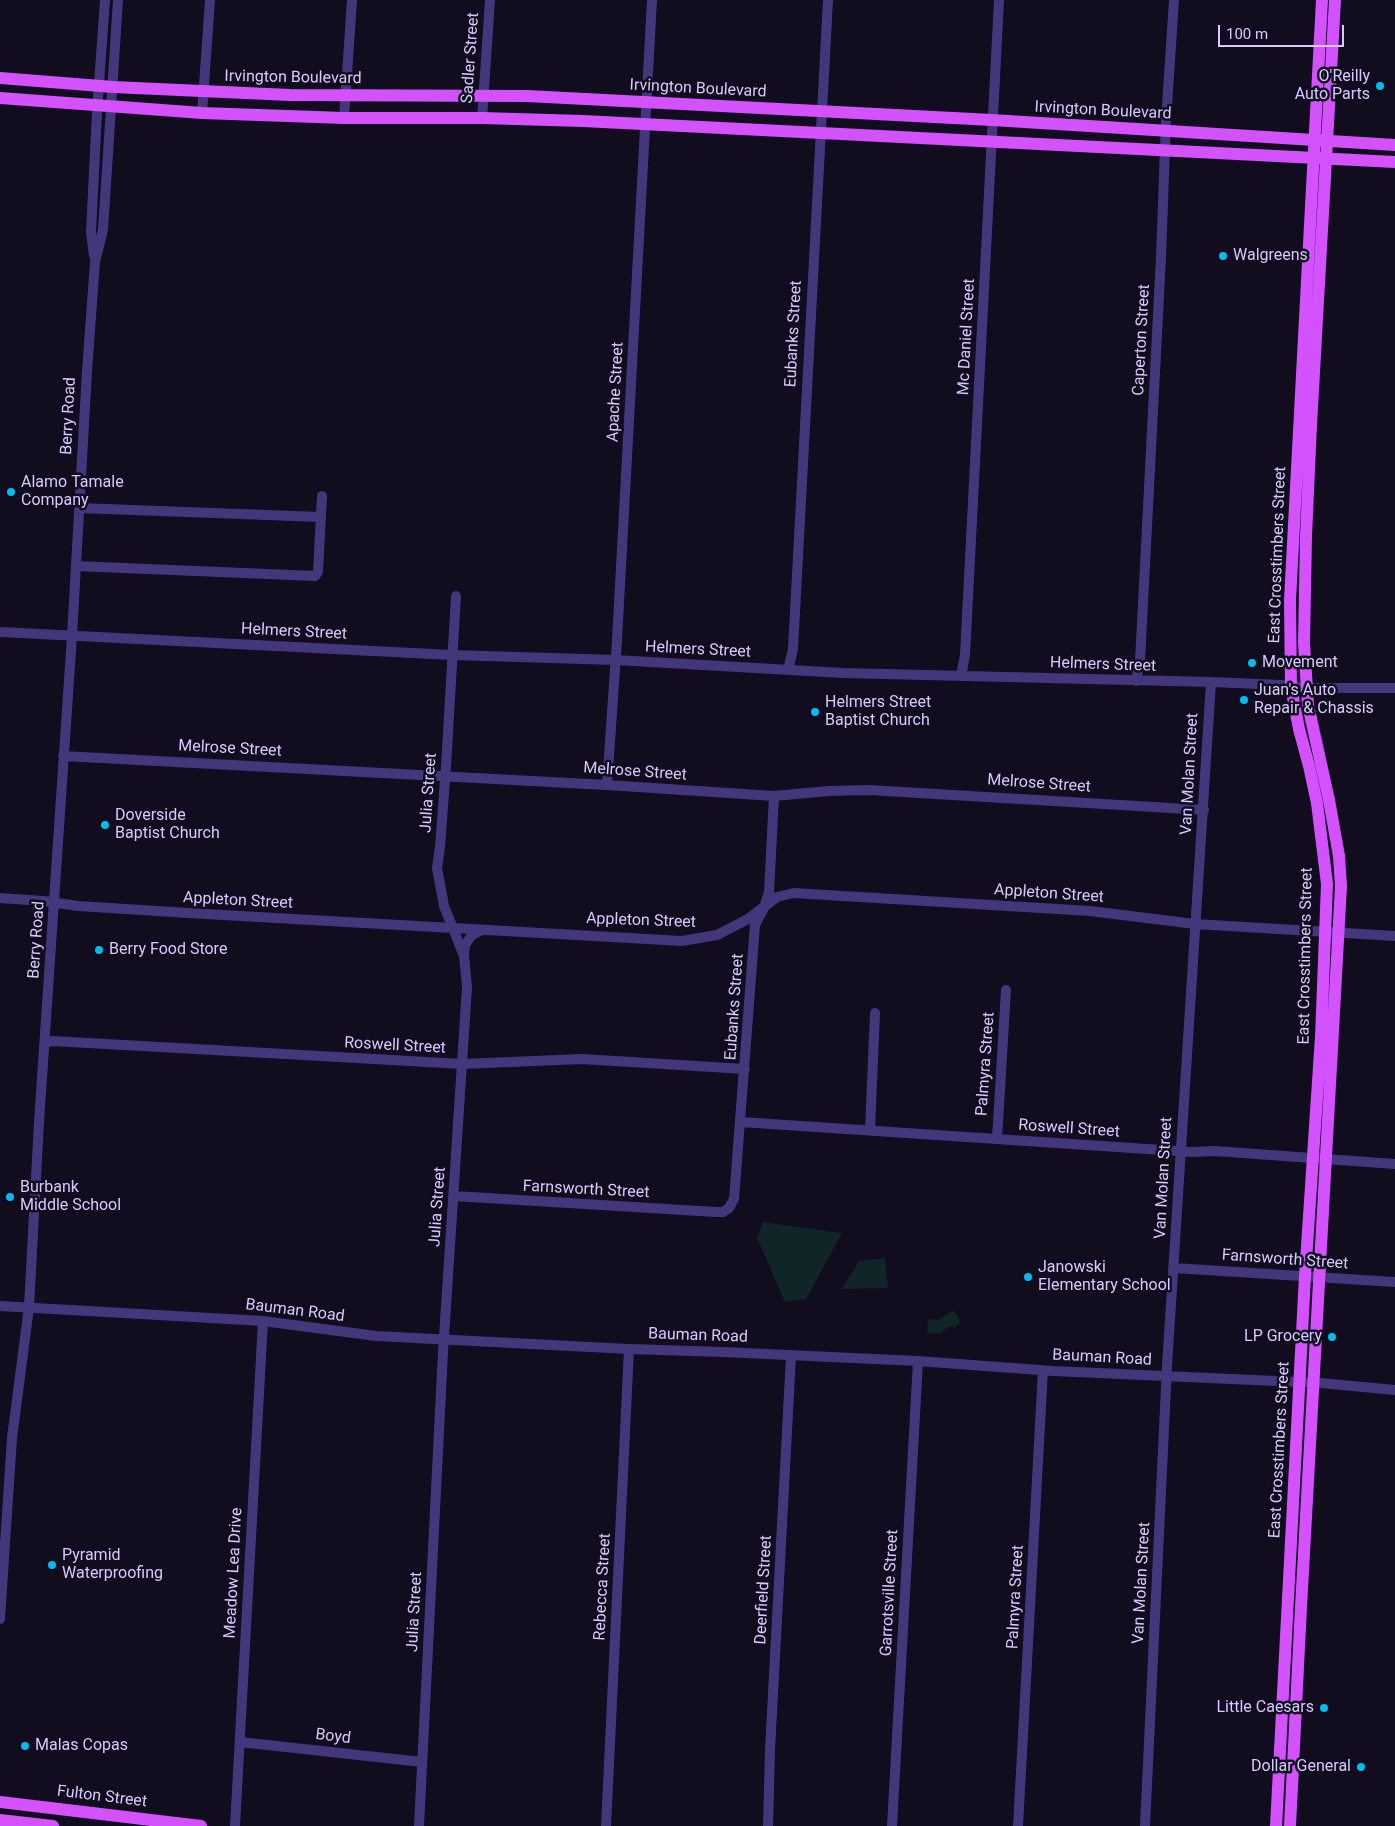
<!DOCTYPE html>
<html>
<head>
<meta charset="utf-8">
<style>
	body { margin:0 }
	#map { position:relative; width:1395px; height:1826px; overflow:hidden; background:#110c1e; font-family:Roboto,sans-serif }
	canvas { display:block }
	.scale { position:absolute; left:1218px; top:25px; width:126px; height:22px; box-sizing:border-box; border:2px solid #d6cafe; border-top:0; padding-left:6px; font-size:15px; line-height:18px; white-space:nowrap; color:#d6cafe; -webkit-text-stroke:4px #110c1e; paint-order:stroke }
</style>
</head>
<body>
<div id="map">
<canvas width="1395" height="1826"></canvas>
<div class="scale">100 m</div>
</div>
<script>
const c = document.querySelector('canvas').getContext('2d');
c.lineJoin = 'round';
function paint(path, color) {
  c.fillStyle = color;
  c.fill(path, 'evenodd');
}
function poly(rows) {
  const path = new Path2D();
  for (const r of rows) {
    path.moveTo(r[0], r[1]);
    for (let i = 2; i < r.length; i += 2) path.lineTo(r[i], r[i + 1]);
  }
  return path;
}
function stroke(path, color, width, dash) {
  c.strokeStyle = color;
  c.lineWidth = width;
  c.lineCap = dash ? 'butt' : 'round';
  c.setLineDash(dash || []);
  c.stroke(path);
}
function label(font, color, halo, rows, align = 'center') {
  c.font = font + ' Roboto,sans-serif';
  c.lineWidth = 5;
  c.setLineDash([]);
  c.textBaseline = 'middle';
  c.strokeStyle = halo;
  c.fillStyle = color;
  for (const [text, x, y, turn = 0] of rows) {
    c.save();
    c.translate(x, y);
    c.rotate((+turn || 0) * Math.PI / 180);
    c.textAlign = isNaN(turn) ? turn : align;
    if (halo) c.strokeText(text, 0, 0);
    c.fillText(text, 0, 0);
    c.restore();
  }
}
paint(poly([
	[763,1222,842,1233,806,1299,785,1302,757,1238],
	[885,1258,888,1288,842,1289,859,1261],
	[951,1311,954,1311,960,1320,959,1324,954,1328,953,1326,950,1326,939,1334,927,1333,928,1319,939,1320]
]), '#0f2528');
stroke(poly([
	[202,113,210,0],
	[344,118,352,0],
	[482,118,490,0],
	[94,256,91,232,97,112,105,0],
	[79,508,321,517],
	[76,566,315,576,318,572,322,496],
	[0,632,452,655,616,660,843,673,1211,682,1281,685,1306,688,1395,688],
	[788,670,793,649,828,0],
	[961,676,965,655,999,0],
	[1136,681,1140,661,1161,257,1166,121,1174,0],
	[63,756,607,785,774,796,829,791,869,790,1204,810],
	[607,785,617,640,652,0],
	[0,898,43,901,78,906,188,913,682,941,717,935,748,919,777,897,794,893,1090,911,1195,924,1395,936],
	[464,955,465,945,472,935,482,930],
	[45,1043,52,1041,463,1064,582,1059,745,1069],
	[741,1122,1192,1152,1215,1151,1395,1164],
	[870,1130,875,1013],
	[997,1139,1006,990],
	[454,1196,716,1212,723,1212,729,1208,734,1199,755,925,764,908,769,892,774,796],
	[1174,1268,1395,1282],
	[0,1306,263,1321,376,1336,629,1349,723,1352,918,1361,1053,1371,1321,1383,1395,1390],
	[0,1619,12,1438,29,1307,39,1122,72,636,87,371,95,262,103,230,118,0],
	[240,1742,422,1762],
	[235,1826,263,1321],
	[419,1826,443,1352,467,987,464,956,444,906,437,868,440,847,446,767,456,596],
	[606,1826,629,1349],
	[768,1826,770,1750,791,1356],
	[892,1826,918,1361],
	[1018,1826,1043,1370],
	[1145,1826,1167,1366,1211,682]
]), '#43377c', 10);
stroke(poly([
	[0,78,113,87,290,95,527,96,992,120,1395,145],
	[0,98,202,113,344,118,482,118,583,121,1395,162],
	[0,1802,201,1826],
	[0,1820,53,1826],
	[1276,1826,1305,1276,1321,1037,1327,884,1317,803,1309,766,1299,729,1291,687,1290,600,1322,0],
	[1290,1826,1301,1607,1341,886,1339,856,1329,800,1308,705,1304,643,1306,536,1311,425,1335,0]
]), '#d352fd', 12);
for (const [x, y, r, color] of [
	[1380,86,5,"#03baf1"],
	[1223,256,5,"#03baf1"],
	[11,492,5,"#03baf1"],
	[1252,663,5,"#03baf1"],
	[1244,700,5,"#03baf1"],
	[815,712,5,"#03baf1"],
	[105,825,5,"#03baf1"],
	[99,950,5,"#03baf1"],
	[10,1197,5,"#03baf1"],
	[1028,1277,5,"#03baf1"],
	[1332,1337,5,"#03baf1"],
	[52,1565,5,"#03baf1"],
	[1324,1708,5,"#03baf1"],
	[25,1746,5,"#03baf1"],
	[1361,1767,5,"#03baf1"]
]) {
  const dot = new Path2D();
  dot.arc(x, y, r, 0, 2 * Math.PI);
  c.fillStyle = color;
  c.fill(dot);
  stroke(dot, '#110c1e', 2);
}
label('16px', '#d6cafe', '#110c1e', [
	["Sadler Street",471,58,-86],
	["Irvington Boulevard",293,78,1],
	["Irvington Boulevard",698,89,3],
	["Irvington Boulevard",1103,111,3],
	["Eubanks Street",794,334,-87],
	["Mc Daniel Street",967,337,-87],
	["Caperton Street",1142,340,-87],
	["Apache Street",616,392,-87],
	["Berry Road",69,416,-87],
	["East Crosstimbers Street",1278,555,-88],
	["Helmers Street",294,632,3],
	["Helmers Street",698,650,3],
	["Helmers Street",1103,665,2],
	["Melrose Street",230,749,3],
	["Melrose Street",635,772,4],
	["Van Molan Street",1190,774,-87],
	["Melrose Street",1039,784,4],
	["Julia Street",429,793,-86],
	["Appleton Street",1049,894,4],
	["Appleton Street",238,901,3],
	["Appleton Street",641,921,2],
	["Berry Road",37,940,-86],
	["East Crosstimbers Street",1306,956,-89],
	["Eubanks Street",735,1007,-86],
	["Roswell Street",395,1046,3],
	["Palmyra Street",986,1064,-86],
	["Roswell Street",1069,1129,4],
	["Van Molan Street",1164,1178,-87],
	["Farnsworth Street",586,1190,3],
	["Julia Street",438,1207,-86],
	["Farnsworth Street",1285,1260,4],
	["Bauman Road",295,1311,7],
	["Bauman Road",698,1336,2],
	["Bauman Road",1102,1358,3],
	["East Crosstimbers Street",1280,1450,-87],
	["Meadow Lea Drive",234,1573,-87],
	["Van Molan Street",1142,1583,-87],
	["Rebecca Street",603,1587,-87],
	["Deerfield Street",764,1590,-87],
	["Garrotsville Street",890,1593,-87],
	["Palmyra Street",1016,1597,-87],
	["Julia Street",415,1612,-87],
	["Boyd",333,1737,7],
	["Fulton Street",102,1797,7]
]);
label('16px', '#d6cafe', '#110c1e', [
	["O'Reilly",1370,77,"right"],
	["Auto Parts",1370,95,"right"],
	["Walgreens",1233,256],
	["Alamo Tamale",21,483],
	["Company",21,501],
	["Movement",1262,663],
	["Juan's Auto",1254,691],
	["Repair & Chassis",1254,709],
	["Helmers Street",825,703],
	["Baptist Church",825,721],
	["Doverside",115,816],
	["Baptist Church",115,834],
	["Berry Food Store",109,950],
	["Burbank",20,1188],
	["Middle School",20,1206],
	["Janowski",1038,1268],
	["Elementary School",1038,1286],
	["LP Grocery",1322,1337,"right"],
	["Pyramid",62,1556],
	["Waterproofing",62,1574],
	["Little Caesars",1314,1708,"right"],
	["Malas Copas",35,1746],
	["Dollar General",1351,1767,"right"]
], 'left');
</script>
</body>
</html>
